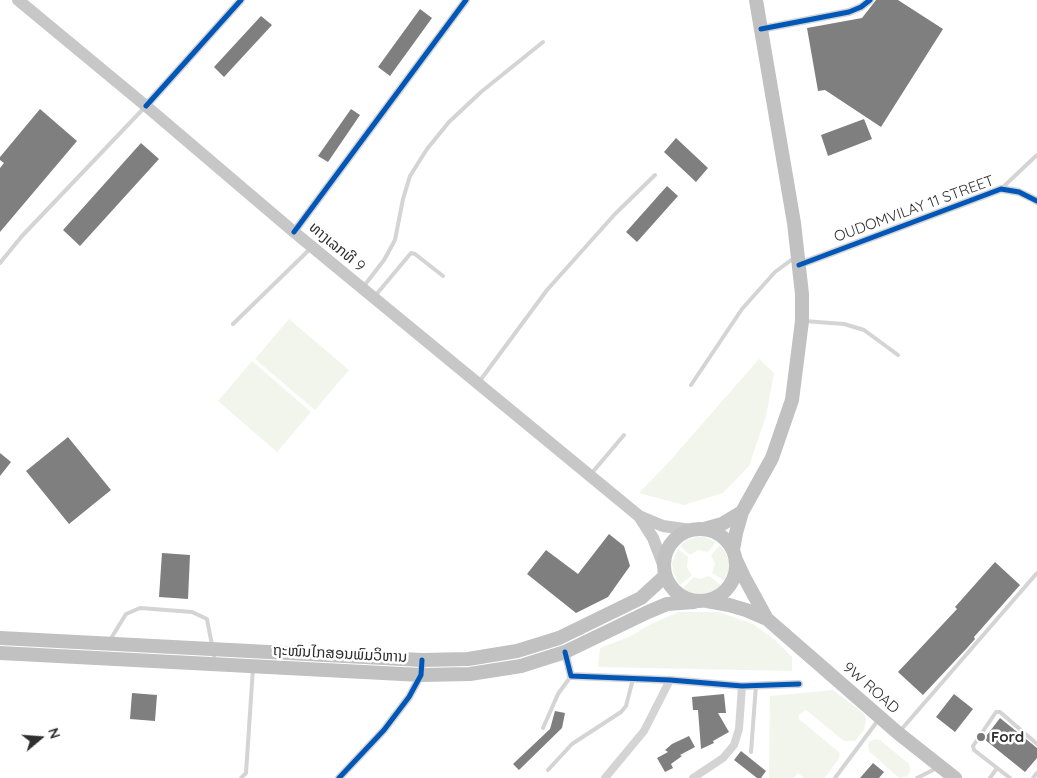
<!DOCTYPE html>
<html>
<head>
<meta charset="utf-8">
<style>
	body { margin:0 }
	#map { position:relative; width:1037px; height:778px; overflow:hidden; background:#fff; font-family:Quicksand,sans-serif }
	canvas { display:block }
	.north { position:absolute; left:15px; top:713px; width:50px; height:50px; -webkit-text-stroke:4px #fff; paint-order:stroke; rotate:72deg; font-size:14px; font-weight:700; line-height:20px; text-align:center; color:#2f2f2f }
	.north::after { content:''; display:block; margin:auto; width:18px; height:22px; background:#2f2f2f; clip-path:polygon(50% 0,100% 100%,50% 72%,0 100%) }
</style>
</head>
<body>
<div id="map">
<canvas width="1037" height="778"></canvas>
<div class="north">N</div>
</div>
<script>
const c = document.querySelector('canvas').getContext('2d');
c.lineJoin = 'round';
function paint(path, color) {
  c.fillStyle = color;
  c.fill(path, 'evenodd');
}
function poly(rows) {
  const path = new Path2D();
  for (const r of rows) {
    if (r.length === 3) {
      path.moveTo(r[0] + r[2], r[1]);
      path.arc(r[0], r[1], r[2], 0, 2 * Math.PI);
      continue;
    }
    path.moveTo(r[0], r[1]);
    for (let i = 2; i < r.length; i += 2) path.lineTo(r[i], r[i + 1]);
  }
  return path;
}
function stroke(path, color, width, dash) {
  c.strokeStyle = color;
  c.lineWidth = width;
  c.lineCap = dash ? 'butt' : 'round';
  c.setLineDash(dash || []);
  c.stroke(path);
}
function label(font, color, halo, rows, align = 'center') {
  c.font = font + ' Quicksand,"Noto Sans Lao",sans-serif';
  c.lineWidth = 5;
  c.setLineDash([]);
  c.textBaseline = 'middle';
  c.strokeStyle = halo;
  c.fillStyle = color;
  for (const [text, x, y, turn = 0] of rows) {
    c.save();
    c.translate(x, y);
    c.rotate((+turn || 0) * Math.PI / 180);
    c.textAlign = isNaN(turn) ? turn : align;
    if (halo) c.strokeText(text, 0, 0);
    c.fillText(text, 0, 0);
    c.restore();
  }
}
paint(poly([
	[289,319,349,370,315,410,255,359],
	[759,359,774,373,766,416,749,466,723,493,684,505,639,493,668,463],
	[252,361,311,412,277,452,218,401],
	[696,537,705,537,716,542,708,552,698,550,690,555,680,546,687,540],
	[720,545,726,553,729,562,728,572,725,581,712,573,715,564,711,555],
	[678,549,688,557,687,568,692,575,680,585,673,572,672,563],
	[709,576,721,585,710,593,701,594,691,593,683,588,694,577,700,579],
	[679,612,719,612,753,624,776,641,792,657,792,671,598,667,600,648,629,637,651,624],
	[833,690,864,714,866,720,864,730,855,741,844,741,806,710,798,715,799,719,840,753,839,758,825,778,804,778,798,773,794,778,769,778,770,696],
	[876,739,880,740,909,764,910,771,907,777,899,778,869,751,868,745,870,741]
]), '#f2f5ec');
paint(poly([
	[876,0,898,0,943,29,881,127,825,90,818,91,807,28,862,18],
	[420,9,432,18,390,76,378,67],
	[261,16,272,25,224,77,214,67],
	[40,109,77,141,0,232,0,168,4,163,0,160,0,157],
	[351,109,360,115,328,162,318,156],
	[864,119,872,139,828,156,821,135],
	[676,138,708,168,696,182,664,152],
	[141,143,159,159,80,246,63,230],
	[667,186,678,196,637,242,626,232],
	[68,437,111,490,69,524,26,471],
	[0,453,11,462,0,476],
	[609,534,624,546,630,566,608,597,576,613,527,574,546,550,578,574],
	[162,553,190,555,188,599,159,597],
	[995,562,1020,585,974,637,975,639,967,648,923,695,898,672,957,609,955,607],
	[132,693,157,695,155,721,130,719],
	[724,694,726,713,718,713,729,732,713,741,714,743,701,749,698,710,693,710,692,697],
	[954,694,973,709,955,732,936,717],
	[555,711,565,713,562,728,519,770,513,764,550,729],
	[1000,718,1037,748,1037,758,1025,772,984,739],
	[689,736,695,747,680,755,682,756,671,764,673,768,665,772,657,758,668,752,665,750,672,744],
	[741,751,766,771,761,778,757,778,734,760],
	[873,763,884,772,879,778,860,778]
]), '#7f7f7f');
stroke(poly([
	[1001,189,1037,155],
	[0,263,22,236,144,108],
	[364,286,384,260,395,240,403,199,410,176,427,149,449,122,481,92,543,42],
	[375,296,411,253,415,254,443,276],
	[804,321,844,324,864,330,898,355],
	[233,324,310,249],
	[479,382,547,290,615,214,655,175],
	[691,385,742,309,775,272,794,258],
	[591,474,624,435],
	[110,640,126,614,140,608,192,612,207,619,215,661],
	[543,728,558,694,571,676],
	[900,731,1037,573],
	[751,752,756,685],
	[548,770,572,744,621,712,626,706,633,679],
	[241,778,246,773,253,668],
	[835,778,879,719],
	[917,778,937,768],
	[990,778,997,768],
	[1010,778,974,750,973,746,996,712,1000,712,1037,744],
	[1033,778,1037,773]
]), '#d4d4d4', 4);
stroke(poly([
	[761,29,849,12,861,7,870,0],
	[146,106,241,0],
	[294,232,466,0],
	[799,265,1001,189,1019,192,1037,201],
	[565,652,571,676,670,680,742,686,799,684],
	[339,778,384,730,409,697,421,675,422,660],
	[605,778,644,731,670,680],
	[693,778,723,758,734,745,739,729,742,686]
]), '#d4d4d4', 8);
stroke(poly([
	[18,0,146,106,294,232,639,516,663,526,691,530],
	[639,516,653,538,663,564]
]), '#c7c7c7', 12);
stroke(poly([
	[700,565,36],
	[704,529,722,524,742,512],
	[733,550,736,533,742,512,772,458,792,400,802,321,802,294,794,223,756,0],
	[736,560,744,577,767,619],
	[707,601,729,605,746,610,767,619,898,733,955,778],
	[0,638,422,660,468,659,517,651,559,638,641,598,665,576],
	[0,653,421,675,470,674,521,666,565,652,648,612,667,604,694,602]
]), '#c1c1c1', 14);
stroke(poly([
	[761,29,849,12,861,7,870,0],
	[146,106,241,0],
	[294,232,466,0],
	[799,265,1001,189,1019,192,1037,201],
	[565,652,571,676,670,680,742,686,799,684],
	[339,778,384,730,409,697,421,675,422,660]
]), '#0057b8', 5);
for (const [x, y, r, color] of [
	[981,737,5,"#787878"]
]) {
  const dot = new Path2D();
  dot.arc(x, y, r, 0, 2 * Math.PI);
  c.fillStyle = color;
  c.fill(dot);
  stroke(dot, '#fff', 2);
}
label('15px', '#2f2f2f', '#fff', [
	["OUDOMVILAY 11 STREET",914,209,-20],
	["ທາງເລກທີ 9",337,247,40],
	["ຖະໜົນໄກສອນພົມວິຫານ",340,654,3],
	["9W ROAD",871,688,41]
]);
label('bold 15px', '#2f2f2f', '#fff', [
	["Ford",991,737]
], 'left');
</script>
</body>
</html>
